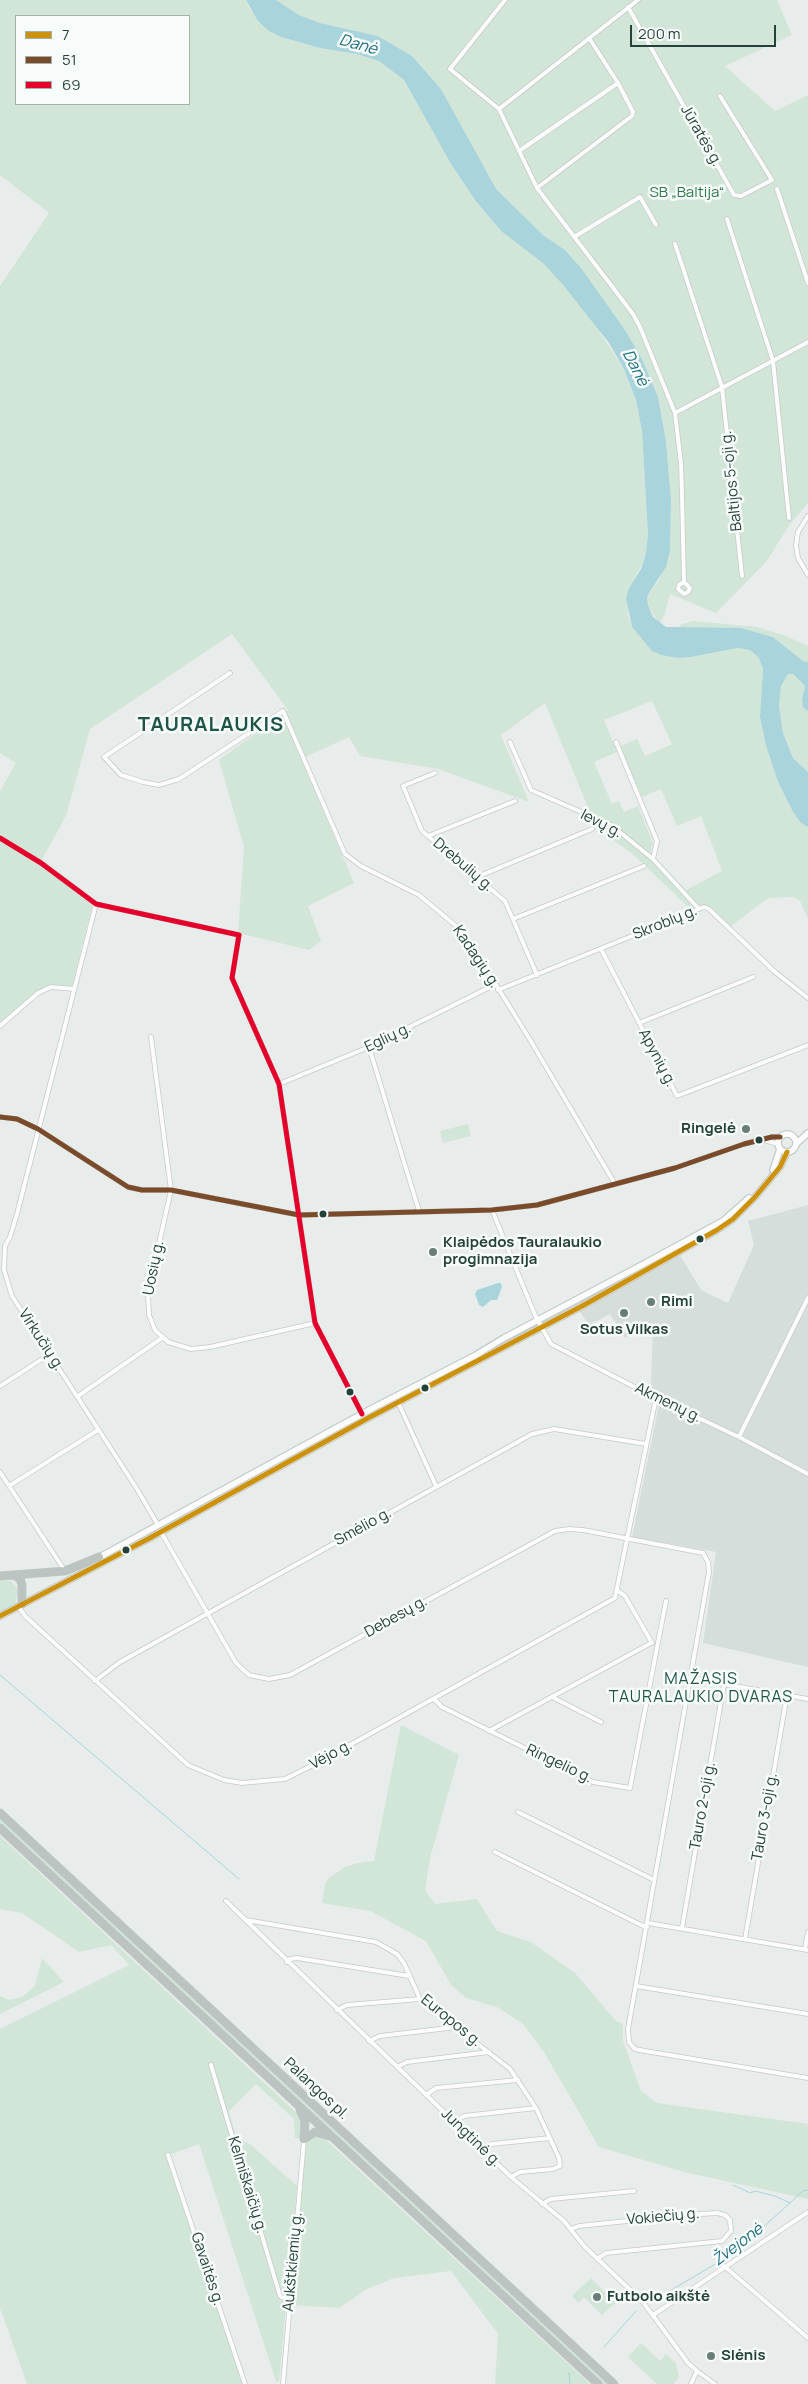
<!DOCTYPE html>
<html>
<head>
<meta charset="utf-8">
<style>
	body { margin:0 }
	#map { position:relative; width:808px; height:2384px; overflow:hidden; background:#e8edeb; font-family:Manrope,sans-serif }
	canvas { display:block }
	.legend { position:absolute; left:15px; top:15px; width:175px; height:90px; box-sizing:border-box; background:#f7fbf9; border:1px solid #a3b1ad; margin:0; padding:6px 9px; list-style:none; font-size:15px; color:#24423a }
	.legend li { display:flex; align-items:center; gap:10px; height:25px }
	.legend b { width:25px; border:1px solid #a3b1ad }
	.scale { position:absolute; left:630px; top:25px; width:146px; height:22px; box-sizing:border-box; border:2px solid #24423a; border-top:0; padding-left:6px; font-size:15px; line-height:18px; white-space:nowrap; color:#24423a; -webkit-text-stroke:4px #f7fbf9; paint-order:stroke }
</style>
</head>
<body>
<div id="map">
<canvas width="808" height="2384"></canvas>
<ul class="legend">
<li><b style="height:6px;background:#cd920c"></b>7</li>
<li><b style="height:6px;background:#7a4b2a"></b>51</li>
<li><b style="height:6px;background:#e4002b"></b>69</li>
</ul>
<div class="scale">200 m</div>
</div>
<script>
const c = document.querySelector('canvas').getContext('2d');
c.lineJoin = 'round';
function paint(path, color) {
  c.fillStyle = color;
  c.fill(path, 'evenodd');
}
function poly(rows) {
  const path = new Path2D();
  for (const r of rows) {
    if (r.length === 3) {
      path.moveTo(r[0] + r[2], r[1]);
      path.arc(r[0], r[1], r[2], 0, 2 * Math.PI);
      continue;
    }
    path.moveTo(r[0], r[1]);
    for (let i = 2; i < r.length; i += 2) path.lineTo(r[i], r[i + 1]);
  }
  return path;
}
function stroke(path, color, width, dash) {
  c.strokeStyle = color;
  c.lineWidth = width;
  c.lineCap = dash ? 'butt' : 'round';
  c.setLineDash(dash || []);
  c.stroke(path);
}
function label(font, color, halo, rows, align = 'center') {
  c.font = font + ' Manrope,sans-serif';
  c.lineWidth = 5;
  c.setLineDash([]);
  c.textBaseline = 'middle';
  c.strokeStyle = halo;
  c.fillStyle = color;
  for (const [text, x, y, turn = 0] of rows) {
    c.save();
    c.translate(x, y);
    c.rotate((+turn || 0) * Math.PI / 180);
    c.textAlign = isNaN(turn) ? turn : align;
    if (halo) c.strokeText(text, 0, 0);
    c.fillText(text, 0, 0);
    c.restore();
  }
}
paint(poly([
	[808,1205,808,1667,703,1643,716,1552,632,1537,661,1395,651,1388,653,1324,625,1338,610,1314,589,1325,579,1310,680,1255,701,1290,728,1303,754,1245,748,1221]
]), '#d6dedb');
paint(poly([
	[0,0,246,0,249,8,281,37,320,48,357,54,379,61,404,80,451,164,475,200,501,231,544,264,564,286,587,313,624,369,636,400,642,431,648,535,646,553,640,569,629,588,628,615,632,627,652,651,661,655,677,658,691,657,738,648,750,650,759,658,763,669,760,717,766,746,778,782,793,812,801,823,808,827,808,919,800,901,794,897,768,898,730,927,708,906,700,905,690,909,636,857,596,827,545,703,501,735,529,802,438,769,360,756,349,737,301,759,354,883,308,906,321,941,309,950,238,933,244,847,219,760,288,710,232,634,90,729,66,816,41,861,0,835,0,791,16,763,0,753,0,286,49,213,0,175],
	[16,16,189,16,189,104,16,104],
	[652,701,672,744,645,756,637,739,619,747,642,797,661,789,677,826,701,816,722,871,686,890,650,852,653,843,638,806,624,812,619,801,612,804,594,762,617,752,604,720],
	[276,0,777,0,792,35,725,66,775,111,808,95,808,503,790,524,766,562,716,613,670,594,664,616,659,624,648,605,647,597,660,578,670,550,671,500,666,440,658,397,642,359,581,268,565,250,543,235,495,189,441,89,412,56,378,36,320,23,299,15],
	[693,621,758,627,786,636,808,646,808,662,803,661,773,637,741,628,676,629,682,624],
	[788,674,793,674,805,686,802,700,808,711,808,772,793,758,783,733,779,706,781,686],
	[0,841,39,865,91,904,92,907,72,986,50,985,36,992,0,1022],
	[468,1124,471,1136,443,1143,440,1131],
	[0,1580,11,1581,19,1590,15,1604,0,1612],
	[401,1725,459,1755,430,1858,425,1890,435,1904,477,1899,497,1931,531,1942,575,1973,616,2021,623,2024,623,2041,641,2091,657,2103,808,2124,808,2199,688,2173,599,2147,544,2052,523,2024,497,2007,466,1998,451,1985,426,1941,370,1911,322,1903,325,1884,329,1878,345,1867,358,1863,374,1861],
	[0,1819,486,2271,609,2384,603,2384,78,1897,0,1823],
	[0,1836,302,2118,300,2139,295,2138,294,2119,256,2084,229,2111,236,2137,250,2144,297,2186,279,2382,276,2381,199,2144,166,2156,243,2384,27,2384,0,2308,0,2029,129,1965,111,1945,79,1952,22,1913,0,1909],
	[42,1958,64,1982,0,2014,0,1996,9,2000,22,1997,35,1986],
	[312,2136,325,2139,590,2384,495,2384,498,2334,451,2271,394,2278,367,2289,339,2308,292,2305,305,2146],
	[591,2278,615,2303,602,2315,584,2297,578,2303,572,2296],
	[641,2343,660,2361,666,2354,676,2363,679,2378,673,2384,657,2384,628,2357]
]), '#d1e6d8');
paint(poly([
	[246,0,276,0,299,15,320,23,378,36,412,56,441,89,496,189,543,235,565,250,581,268,625,330,642,359,658,397,666,441,671,500,670,550,666,567,651,590,647,597,648,605,653,617,666,627,741,628,773,637,803,661,808,662,808,711,803,707,802,700,805,686,793,674,788,674,781,686,779,706,783,733,793,758,808,772,808,827,801,823,793,812,778,782,766,746,760,717,763,669,759,658,750,650,738,648,691,657,677,658,661,655,652,651,632,627,626,598,629,588,641,569,646,553,648,535,642,431,636,400,624,369,609,343,564,286,544,264,501,231,475,200,451,164,404,80,379,61,357,54,320,48,281,37,269,31,258,21],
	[498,1283,501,1283,502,1287,497,1300,491,1300,483,1307,479,1305,475,1294,477,1290]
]), '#a9d4db');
stroke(poly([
	[0,1675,239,1879],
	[733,2185,750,2193,755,2191,775,2196,790,2203,803,2191,808,2190],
	[658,2298,734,2253,790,2203],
	[604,2347,636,2311],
	[569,2373,570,2384]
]), '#a9d4db', 1);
const street = poly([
	[505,0,450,69,499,109,537,188,633,314,640,327,675,413,681,464,682,495,684,582,679,585,678,589,684,594,688,592,690,588,684,582],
	[628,7,734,195,741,196,772,180,720,96],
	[499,109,638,0],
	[519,151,618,83],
	[537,188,632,116,633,112,618,83,589,38],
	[777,189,808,283],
	[727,219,773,361,789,518],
	[574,237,640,197,656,225],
	[675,244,722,387,742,576],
	[675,413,808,342],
	[808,516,798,532,796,545,798,558,808,575],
	[230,673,104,757,121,775,143,782,159,785,179,779,283,711,345,854,361,866,419,895,455,925,475,951,529,1038,615,1184],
	[510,742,531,790,611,825,653,859,698,908],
	[616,742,657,841,653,859],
	[435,773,403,786,422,831,505,901,537,975],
	[428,836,515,801],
	[0,838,41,863,96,904,239,935,232,978,279,1084,315,1323,362,1414],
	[477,877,592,829],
	[96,904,17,1214,10,1237,5,1246,4,1270,12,1296,137,1489,158,1525],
	[513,919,644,866],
	[601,949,677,1096,808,1045],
	[498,990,704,907,709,909,775,972,808,998],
	[639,1023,753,977],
	[0,1026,38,993,51,987,74,989],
	[151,1037,171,1190,148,1293,149,1315,155,1330,168,1342,191,1349,210,1347,315,1323],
	[369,1047,419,1211],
	[279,1084,369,1047,494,985],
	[0,1117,17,1119,38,1129,128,1187,142,1190,171,1190,299,1215,492,1210,537,1205,675,1168,744,1144,772,1137,780,1137],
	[764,1140,778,1144],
	[492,1210,535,1315,551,1344,656,1398,739,1437,808,1474],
	[0,1386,50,1354],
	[78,1396,162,1338],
	[398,1402,436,1486],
	[739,1437,808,1298],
	[0,1472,65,1571],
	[9,1486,98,1430],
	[161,1532,236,1663,249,1675,269,1679,290,1675,555,1531,569,1529,583,1530,703,1553,708,1562,709,1572,628,2029,629,2042,635,2049,645,2051,808,2078],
	[618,1591,625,1596,652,1643],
	[18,1606,25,1616,188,1765,224,1780,242,1783,285,1779,321,1761,615,1598,656,1398],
	[690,1678,808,1699],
	[95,1681,120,1662,532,1434,554,1429,646,1444],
	[552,1697,601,1722],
	[434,1699,442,1707,593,1782,630,1788,666,1601],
	[489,1731,651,1643],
	[518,1812,654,1880],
	[495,1852,641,1925,647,1927],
	[226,1901,511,2177,564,2221,584,2246,643,2302,688,2363,697,2371,691,2384],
	[246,1920,376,1942,397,1954,404,1963,420,1999,510,2069,536,2108,559,2158,560,2166,553,2169,520,2172,511,2177],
	[648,1923,808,1950],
	[682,1928,724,1684],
	[745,1939,787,1695],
	[805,1949,808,1932],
	[287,1962,290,1959,297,1958,409,1976],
	[636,1986,808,2014],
	[337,2010,347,2005,420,1999],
	[369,2041,380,2036,457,2027],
	[211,2065,280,2296,289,2301],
	[397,2067,407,2062,489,2052],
	[426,2095,436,2088,518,2080],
	[454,2122,464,2116,536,2108],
	[483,2150,492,2144,550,2138],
	[168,2155,245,2384],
	[542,2204,551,2199,634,2191],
	[571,2229,579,2226,685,2215,717,2213,725,2215,730,2220,731,2231,722,2241,606,2253,597,2259],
	[724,2266,808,2338],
	[653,2315,808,2212],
	[697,2371,715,2384],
	[283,2384,304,2140]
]);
const secondary = poly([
	[787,1143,9],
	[796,1144,808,1133],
	[773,1170,780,1149],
	[98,1558,371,1409,476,1355,504,1338,640,1266,723,1221,749,1198],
	[0,1616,148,1539,370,1417,584,1305,717,1230,733,1219,755,1197,780,1167,787,1152]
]);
const highway = poly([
	[14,1575,20,1579,22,1585,22,1604],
	[0,1576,65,1571,99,1557],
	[0,1813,614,2384],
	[0,1828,598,2384],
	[300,2110,305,2121,304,2139],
	[304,2139,315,2132,329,2136]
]);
stroke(street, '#c5cac8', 5.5);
stroke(secondary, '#c3cbc8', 8);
stroke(highway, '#c3ccc9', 9);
stroke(street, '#fcfcfc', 4);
stroke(secondary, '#fcfcfc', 5.5);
stroke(highway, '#bcc4c2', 8);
stroke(poly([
	[0,1616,148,1539,370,1417,584,1305,717,1230,733,1219,755,1197,780,1167,787,1152]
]), '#cd920c', 5);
stroke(poly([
	[0,1117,17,1119,38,1129,128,1187,142,1190,171,1190,299,1215,492,1210,537,1205,675,1168,744,1144,772,1137,780,1137]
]), '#7a4b2a', 5);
stroke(poly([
	[0,838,41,863,96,904,239,935,232,978,279,1084,315,1323,362,1414]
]), '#e4002b', 5);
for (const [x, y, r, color] of [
	[746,1129,5,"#697e78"],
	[759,1140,4.5,"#24423a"],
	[323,1214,4.5,"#24423a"],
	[700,1239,4.5,"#24423a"],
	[433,1252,5,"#697e78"],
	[651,1302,5,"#697e78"],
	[624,1313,5,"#697e78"],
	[425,1388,4.5,"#24423a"],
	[350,1392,4.5,"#24423a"],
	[126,1550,4.5,"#24423a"],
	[597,2297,5,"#697e78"],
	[711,2356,5,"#697e78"]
]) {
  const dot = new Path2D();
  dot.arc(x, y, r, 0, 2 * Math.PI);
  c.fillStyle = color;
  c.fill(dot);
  stroke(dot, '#f7fbf9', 2);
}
label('15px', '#24423a', '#f7fbf9', [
	["Jūratės g.",701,136,60],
	["Baltijos 5-oji g.",732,481,-96],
	["Ievų g.",601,824,27],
	["Drebulių g.",463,865,40],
	["Skroblų g.",665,923,-22],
	["Kadagių g.",476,957,56],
	["Eglių g.",388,1038,-25],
	["Apynių g.",657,1058,62],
	["Uosių g.",154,1268,-79],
	["Virkučių g.",41,1340,57],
	["Akmenų g.",668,1403,26],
	["Smėlio g.",363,1527,-29],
	["Debesų g.",396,1617,-29],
	["Vėjo g.",331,1755,-28],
	["Ringelio g.",559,1764,25],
	["Tauro 2-oji g.",703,1806,-80],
	["Tauro 3-oji g.",765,1817,-80],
	["Europos g.",451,2021,39],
	["Palangos pl.",316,2089,43],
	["Jungtinė g.",471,2138,44],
	["Kelmiškaičių g.",247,2185,73],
	["Vokiečių g.",663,2217,-5],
	["Aukštkiemių g.",293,2262,-85],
	["Gavaitės g.",207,2269,72]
]);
label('15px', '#2d7a4b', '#f7fbf9', [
	["SB „Baltija“",687,193]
]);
label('bold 15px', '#24423a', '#f7fbf9', [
	["Ringelė",736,1129,"right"],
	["Klaipėdos Tauralaukio",443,1243],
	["progimnazija",443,1260],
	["Rimi",661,1302],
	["Sotus Vilkas",624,1330,"center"],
	["Futbolo aikštė",607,2297],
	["Slėnis",721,2356]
], 'left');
label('italic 16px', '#1c6f80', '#f7fbf9', [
	["Danė",358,45,15],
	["Danė",635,368,63],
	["Žvejonė",738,2245,-37]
]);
c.letterSpacing = '1px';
label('16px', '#1f5548', '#f7fbf9', [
	["MAŽASIS",701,1680],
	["TAURALAUKIO DVARAS",701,1698]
]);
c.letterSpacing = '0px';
c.letterSpacing = '1px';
label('bold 20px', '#1f5548', '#f7fbf9', [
	["TAURALAUKIS",211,725]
]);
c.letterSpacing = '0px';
</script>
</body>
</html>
